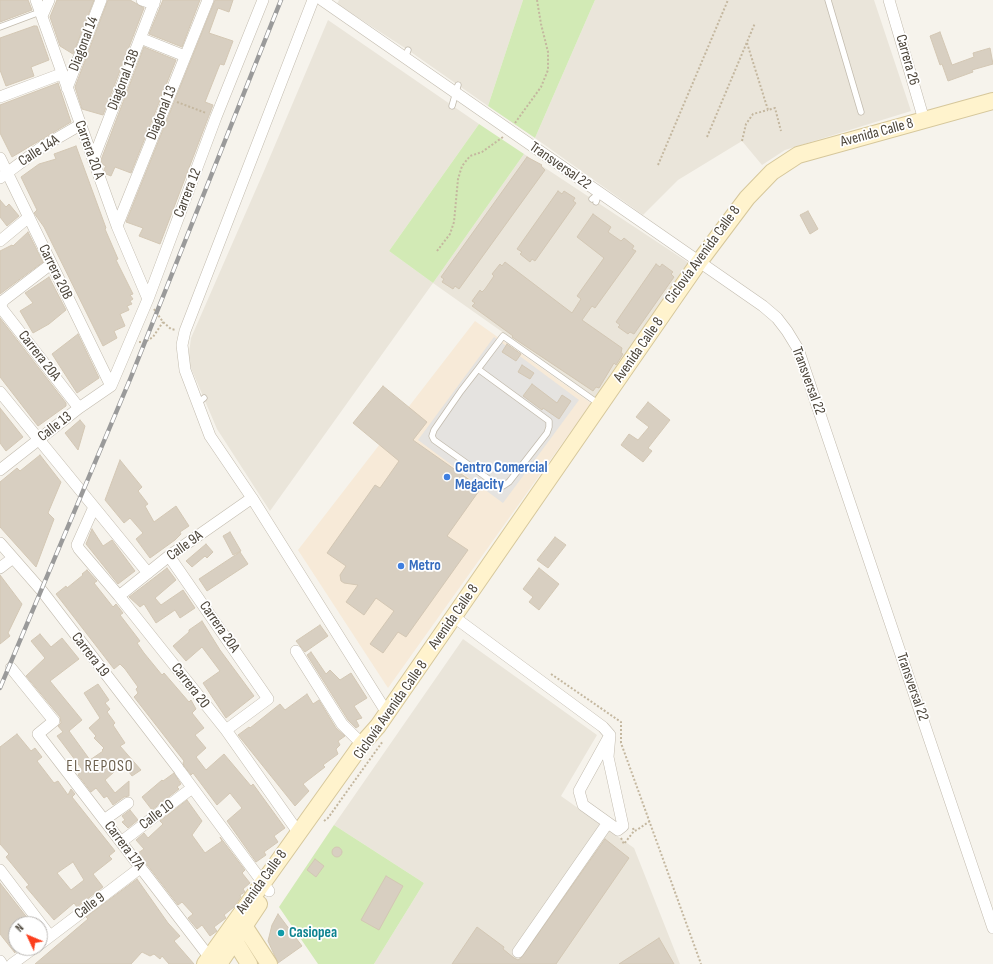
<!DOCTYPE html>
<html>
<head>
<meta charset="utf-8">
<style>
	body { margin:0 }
	#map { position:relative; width:993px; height:964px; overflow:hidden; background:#f6f3ec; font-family:"Sofia Sans Condensed",sans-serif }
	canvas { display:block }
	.north { position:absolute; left:8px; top:916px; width:40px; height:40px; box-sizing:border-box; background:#fff; border:1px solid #b7b4b0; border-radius:50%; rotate:314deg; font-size:11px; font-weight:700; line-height:16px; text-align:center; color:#4b4439 }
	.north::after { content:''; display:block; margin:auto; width:14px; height:18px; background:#fc3f1d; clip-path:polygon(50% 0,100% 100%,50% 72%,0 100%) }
</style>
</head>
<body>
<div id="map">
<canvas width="993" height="964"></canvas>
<div class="north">N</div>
</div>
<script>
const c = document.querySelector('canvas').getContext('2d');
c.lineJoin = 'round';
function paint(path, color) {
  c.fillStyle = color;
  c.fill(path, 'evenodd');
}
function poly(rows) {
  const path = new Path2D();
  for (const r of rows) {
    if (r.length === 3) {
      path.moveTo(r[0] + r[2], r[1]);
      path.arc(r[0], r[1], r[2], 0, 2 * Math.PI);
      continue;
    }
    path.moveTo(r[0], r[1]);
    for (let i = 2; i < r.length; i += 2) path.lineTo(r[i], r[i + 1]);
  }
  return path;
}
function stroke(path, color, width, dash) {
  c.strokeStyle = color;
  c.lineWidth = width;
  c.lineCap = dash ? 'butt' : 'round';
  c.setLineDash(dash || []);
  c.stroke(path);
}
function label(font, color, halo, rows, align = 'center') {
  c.font = font + ' "Sofia Sans Condensed",sans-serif';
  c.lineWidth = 3.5;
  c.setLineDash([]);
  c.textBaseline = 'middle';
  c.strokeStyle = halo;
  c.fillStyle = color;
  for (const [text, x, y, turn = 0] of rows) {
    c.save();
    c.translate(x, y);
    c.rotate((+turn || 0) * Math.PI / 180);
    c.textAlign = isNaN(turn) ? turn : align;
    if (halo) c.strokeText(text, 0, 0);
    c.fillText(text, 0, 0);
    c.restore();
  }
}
paint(poly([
	[339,0,523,0,488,106,408,50,337,4],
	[595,0,874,0,911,111,785,150,762,165,742,141,678,180,643,215,535,138],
	[328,20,479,124,389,251,433,283,524,154,689,263,597,399,433,283,270,511,217,429,188,361,191,338,264,171],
	[463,639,597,735,561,796,634,848,680,964,374,964,424,883,334,825]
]), '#eae5da');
paint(poly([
	[475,321,591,403,388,688,298,550]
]), '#f7ead8');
paint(poly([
	[523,0,595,0,535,138,488,106],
	[479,124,524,154,433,283,389,251],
	[334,825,424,883,374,964,318,964,279,907]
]), '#d2eab5');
paint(poly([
	[494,337,579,400,503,503,418,440]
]), '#e5e3e0');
const building = poly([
	[0,0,28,0,32,10,0,22,0,0],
	[57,0,94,0,73,54,60,46,50,17,57,0],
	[108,0,130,0,144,8,103,115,82,109,75,87,108,0],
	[163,0,200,0,182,47,149,34,163,0],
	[215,0,233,0,229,12,218,8,209,33,233,41,224,65,220,64,205,102,213,105,160,244,139,236,143,228,126,222,215,0],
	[34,26,37,26,49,60,31,67,34,76,6,86,0,70,0,38,34,26],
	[940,32,952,65,974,57,973,53,990,48,993,64,972,70,973,72,948,81,942,64,940,65,930,36,940,32],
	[144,47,176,60,131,173,115,167,111,176,106,174,104,169,106,166,102,164,101,160,144,47],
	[58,83,71,122,12,157,0,133,0,105,58,83],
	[76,146,106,228,105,229,118,259,116,260,133,294,130,295,133,299,130,301,132,304,127,306,129,310,120,314,125,326,114,331,117,338,103,346,44,227,34,213,37,210,21,177,39,164,56,159,54,154,76,146],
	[527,157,542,165,541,166,545,170,459,289,455,286,453,289,442,282,444,279,441,277,527,157],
	[558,191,562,194,564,191,575,198,573,201,576,203,535,261,532,259,530,262,520,254,522,252,517,249,558,191],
	[0,200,6,207,9,204,19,216,7,226,0,217,0,200],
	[808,211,818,229,810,234,800,215,808,211],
	[593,214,611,227,608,232,621,241,624,238,634,246,632,249,636,251,595,308,592,306,582,320,622,348,621,353,623,354,616,365,614,363,599,388,596,387,593,391,512,337,513,336,472,306,475,303,472,301,480,290,482,292,485,289,494,276,492,274,500,264,502,266,505,262,572,313,581,299,577,296,604,258,577,237,593,214],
	[28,232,43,262,0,294,0,251,12,245,13,246,28,232],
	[656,264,660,267,662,264,673,272,671,274,674,277,634,334,630,332,628,334,618,327,620,325,616,322,656,264],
	[49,277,66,310,49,324,33,333,20,311,33,303,25,293,49,277],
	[0,318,66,403,66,406,38,426,0,377,0,318],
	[78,334,99,378,77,393,52,354,78,334],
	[507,344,521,354,516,361,502,352,507,344],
	[522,365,534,373,530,379,518,372,522,365],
	[532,384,557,403,562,395,571,401,559,419,543,408,542,410,523,396,532,384],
	[383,386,427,422,413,440,481,488,447,536,468,550,406,637,398,632,383,653,370,644,394,611,376,598,364,615,346,602,358,585,344,583,341,581,340,575,346,566,327,553,375,485,380,488,399,461,353,423,383,386],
	[648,402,670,420,648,448,652,451,643,462,621,445,629,434,638,440,649,427,636,417,648,402],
	[0,408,23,437,6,451,0,443,0,408],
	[80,420,85,426,78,450,65,433,80,420],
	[40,455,61,482,48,513,54,519,36,567,0,527,0,482,17,468,20,471,40,455],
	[120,460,142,487,138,491,148,504,145,506,154,522,176,506,189,526,180,532,181,534,175,540,150,558,136,539,143,533,130,518,124,523,105,500,120,460],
	[92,529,103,546,112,540,135,571,118,584,86,544,92,529],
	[230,532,241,551,233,555,223,536,230,532],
	[555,537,566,545,548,568,537,560,555,537],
	[206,544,213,552,207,558,205,556,192,567,186,561,206,544],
	[240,552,248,564,207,591,199,579,240,552],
	[167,568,176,580,155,598,161,605,183,590,195,608,180,618,175,610,156,623,144,604,140,607,129,597,167,568],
	[539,568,559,584,539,610,529,602,533,597,523,589,539,568],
	[87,570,97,581,94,583,113,607,116,604,123,613,120,615,140,641,137,643,144,653,162,675,164,673,189,702,191,700,196,709,192,713,204,728,195,735,206,748,196,757,206,770,224,754,251,786,253,784,285,828,274,836,278,842,264,852,266,855,256,862,227,821,242,808,230,793,217,805,193,773,191,775,184,766,183,763,184,761,134,697,138,693,136,689,138,687,125,669,120,664,114,669,56,594,66,586,67,588,83,575,82,574,87,570],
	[0,575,22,604,8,633,10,636,0,644,0,575],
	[202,621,220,650,254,696,226,718,203,683,220,671,202,647,186,661,173,646,189,632,189,630,202,621],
	[320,625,328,636,305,652,296,641,320,625],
	[40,634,51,647,62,638,79,659,50,681,82,720,69,731,90,760,103,751,102,750,104,748,94,738,96,736,89,728,100,718,84,693,98,684,109,700,105,703,110,709,107,712,115,723,113,725,125,743,120,746,141,770,132,776,123,764,105,780,115,793,129,781,129,796,124,797,113,805,107,796,104,798,96,788,91,792,78,775,82,769,57,736,63,732,58,726,61,723,60,717,26,676,45,658,31,641,40,634],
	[311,652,326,674,330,670,340,680,351,673,367,698,354,706,362,718,356,720,359,726,356,728,348,720,307,655,311,652],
	[307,694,313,704,319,700,336,728,345,736,338,741,340,745,336,749,338,754,323,765,325,767,303,784,309,791,295,806,238,735,249,727,250,728,280,704,285,710,307,694],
	[17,734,31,751,35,748,42,757,37,761,54,783,58,781,68,795,71,789,75,794,72,797,115,851,109,856,112,859,93,874,103,887,77,907,74,903,54,920,26,887,29,885,6,857,9,854,0,844,0,747,17,734],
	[73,862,84,880,71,890,57,873,73,862],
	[174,773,181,784,177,787,179,789,152,810,142,797,162,780,163,781,174,773],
	[187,800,202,821,192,835,205,853,222,841,220,837,245,870,242,873,250,883,243,889,245,892,240,895,241,897,234,907,224,915,226,918,214,927,217,931,210,936,202,925,197,929,188,918,193,914,182,902,178,905,138,853,144,849,136,840,144,833,148,838,163,824,160,821,187,800],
	[130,810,138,820,128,828,122,822,125,820,122,816,130,810],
	[605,839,629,858,556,964,452,964,477,927,504,947,503,949,514,958,518,960,521,958,605,839],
	[337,852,5],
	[315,859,324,866,316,877,307,870,315,859],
	[386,876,403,886,379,930,361,920,386,876],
	[137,879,168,923,180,936,174,941,194,964,169,964,162,956,160,959,154,954,150,956,142,952,131,964,35,964,88,919,86,917,137,879],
	[0,883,32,924,16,924,15,953,0,934,0,883],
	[278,914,302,946,278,963,268,941,272,925,278,914],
	[659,938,674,964,619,964,659,938]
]);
paint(building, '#d8cfc1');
stroke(building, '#d3c7b4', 1);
const service = poly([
	[828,0,861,112],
	[0,27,40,12],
	[405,58,408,50],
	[452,106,458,85],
	[592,199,599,193,596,202],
	[478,369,549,421,549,427,547,433,509,482,503,486,497,485,434,440,432,436,434,430,461,391,478,369,503,336,599,404],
	[198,403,204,398]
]);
const minor = poly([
	[36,0,117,226,148,299],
	[142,0,154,4],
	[313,0,185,331,182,345,185,370,210,436,252,498,387,713],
	[322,0,763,306,777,318,787,331,798,349,993,928],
	[889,0,924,120],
	[42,16,49,0],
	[140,38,185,56],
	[67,88,101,0],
	[0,97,61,74],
	[0,158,111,386],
	[93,160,155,0],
	[0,178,42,147,80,125],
	[117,226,208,0],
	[0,241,29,217],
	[51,264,4,300,1,304,2,309,79,408],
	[111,386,148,299,216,117,263,0],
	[0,392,148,573],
	[0,470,79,408,111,386],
	[94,507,77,545,79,549,119,596,226,730,298,832],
	[0,543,42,591,178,768],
	[169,556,268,699,226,730],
	[0,568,13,558],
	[119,596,169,556,252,498],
	[454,617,603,727,610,735,608,757,623,826,618,830,583,805,579,791,610,735],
	[296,651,342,724,362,744],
	[11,668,54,721,38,734,210,958],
	[180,771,269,891],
	[104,820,128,803],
	[121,842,192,788],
	[0,870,50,936],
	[40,944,140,868],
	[518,952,607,824],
	[0,961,2,964],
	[12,964,34,948]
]);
const secondary = poly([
	[239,918,269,964],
	[230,933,249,964],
	[205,964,362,744,378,726,699,262,747,198,772,172,798,155,993,101],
	[219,964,259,904]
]);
stroke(service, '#c2bbae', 7);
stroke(minor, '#c2bbae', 12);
stroke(secondary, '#d6c79b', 18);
stroke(poly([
	[747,43,768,110,775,108,781,131],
	[177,102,206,113],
	[515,123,541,87,548,70,548,52,541,24,537,0],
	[707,137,755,23],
	[742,141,746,124,753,114,768,110],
	[658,165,728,0],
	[437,251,450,234,454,222,458,179,462,166,470,156,482,152,503,137],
	[154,309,163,322,171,329,176,330],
	[139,342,145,342,153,337,163,322],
	[551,674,621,722,621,743,701,964],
	[324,821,328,818,383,741],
	[633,828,634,831,637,830,650,821],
	[621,838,624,844,634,831]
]), '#c4b79f', 2, [2, 2]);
stroke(service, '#fff', 5.5);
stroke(minor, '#fff', 11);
stroke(secondary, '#fff3cd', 16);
const rail = poly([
	[0,688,131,377,281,0]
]);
stroke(rail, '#9a9a9a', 4.5);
stroke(rail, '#fff', 3, [9]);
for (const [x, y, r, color] of [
	[447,477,4,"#3f7fe0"],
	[401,566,4,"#3f7fe0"],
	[281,933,4,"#0f9aa8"]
]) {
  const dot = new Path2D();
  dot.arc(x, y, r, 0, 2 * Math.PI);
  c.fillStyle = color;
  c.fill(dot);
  stroke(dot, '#fff', 1.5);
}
label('15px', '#4b4439', '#fff', [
	["Diagonal 14",84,44,-69],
	["Carrera 26",907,60,74],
	["Diagonal 13B",124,80,-69],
	["Diagonal 13",162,113,-68],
	["Avenida Calle 8",877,133,-15],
	["Carrera 20 A",89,150,70],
	["Calle 14A",39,151,-33],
	["Transversal 22",560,166,35],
	["Carrera 12",188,193,-69],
	["Ciclovía Avenida Calle 8",703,255,-54],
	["Carrera 20B",55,272,64],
	["Avenida Calle 8",639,350,-55],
	["Carrera 20A",39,356,52],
	["Transversal 22",808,381,70],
	["Calle 13",55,427,-38],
	["Calle 9A",185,546,-36],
	["Avenida Calle 8",454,617,-55],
	["Carrera 20A",219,627,55],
	["Carrera 19",90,655,52],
	["Carrera 20",190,686,52],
	["Transversal 22",912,687,71],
	["Ciclovía Avenida Calle 8",391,710,-55],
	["Calle 10",157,815,-37],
	["Carrera 17A",124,846,53],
	["Avenida Calle 8",262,882,-54],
	["Calle 9",90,906,-37]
]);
label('bold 15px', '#366cbe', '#fff', [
	["Centro Comercial",455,468],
	["Megacity",455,485],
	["Metro",409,566]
], 'left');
label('bold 15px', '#0d838f', '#fff', [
	["Casiopea",289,933]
], 'left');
c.letterSpacing = '1px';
label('16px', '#6e6250', '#fff', [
	["EL REPOSO",100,767]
]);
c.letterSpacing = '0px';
</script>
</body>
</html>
